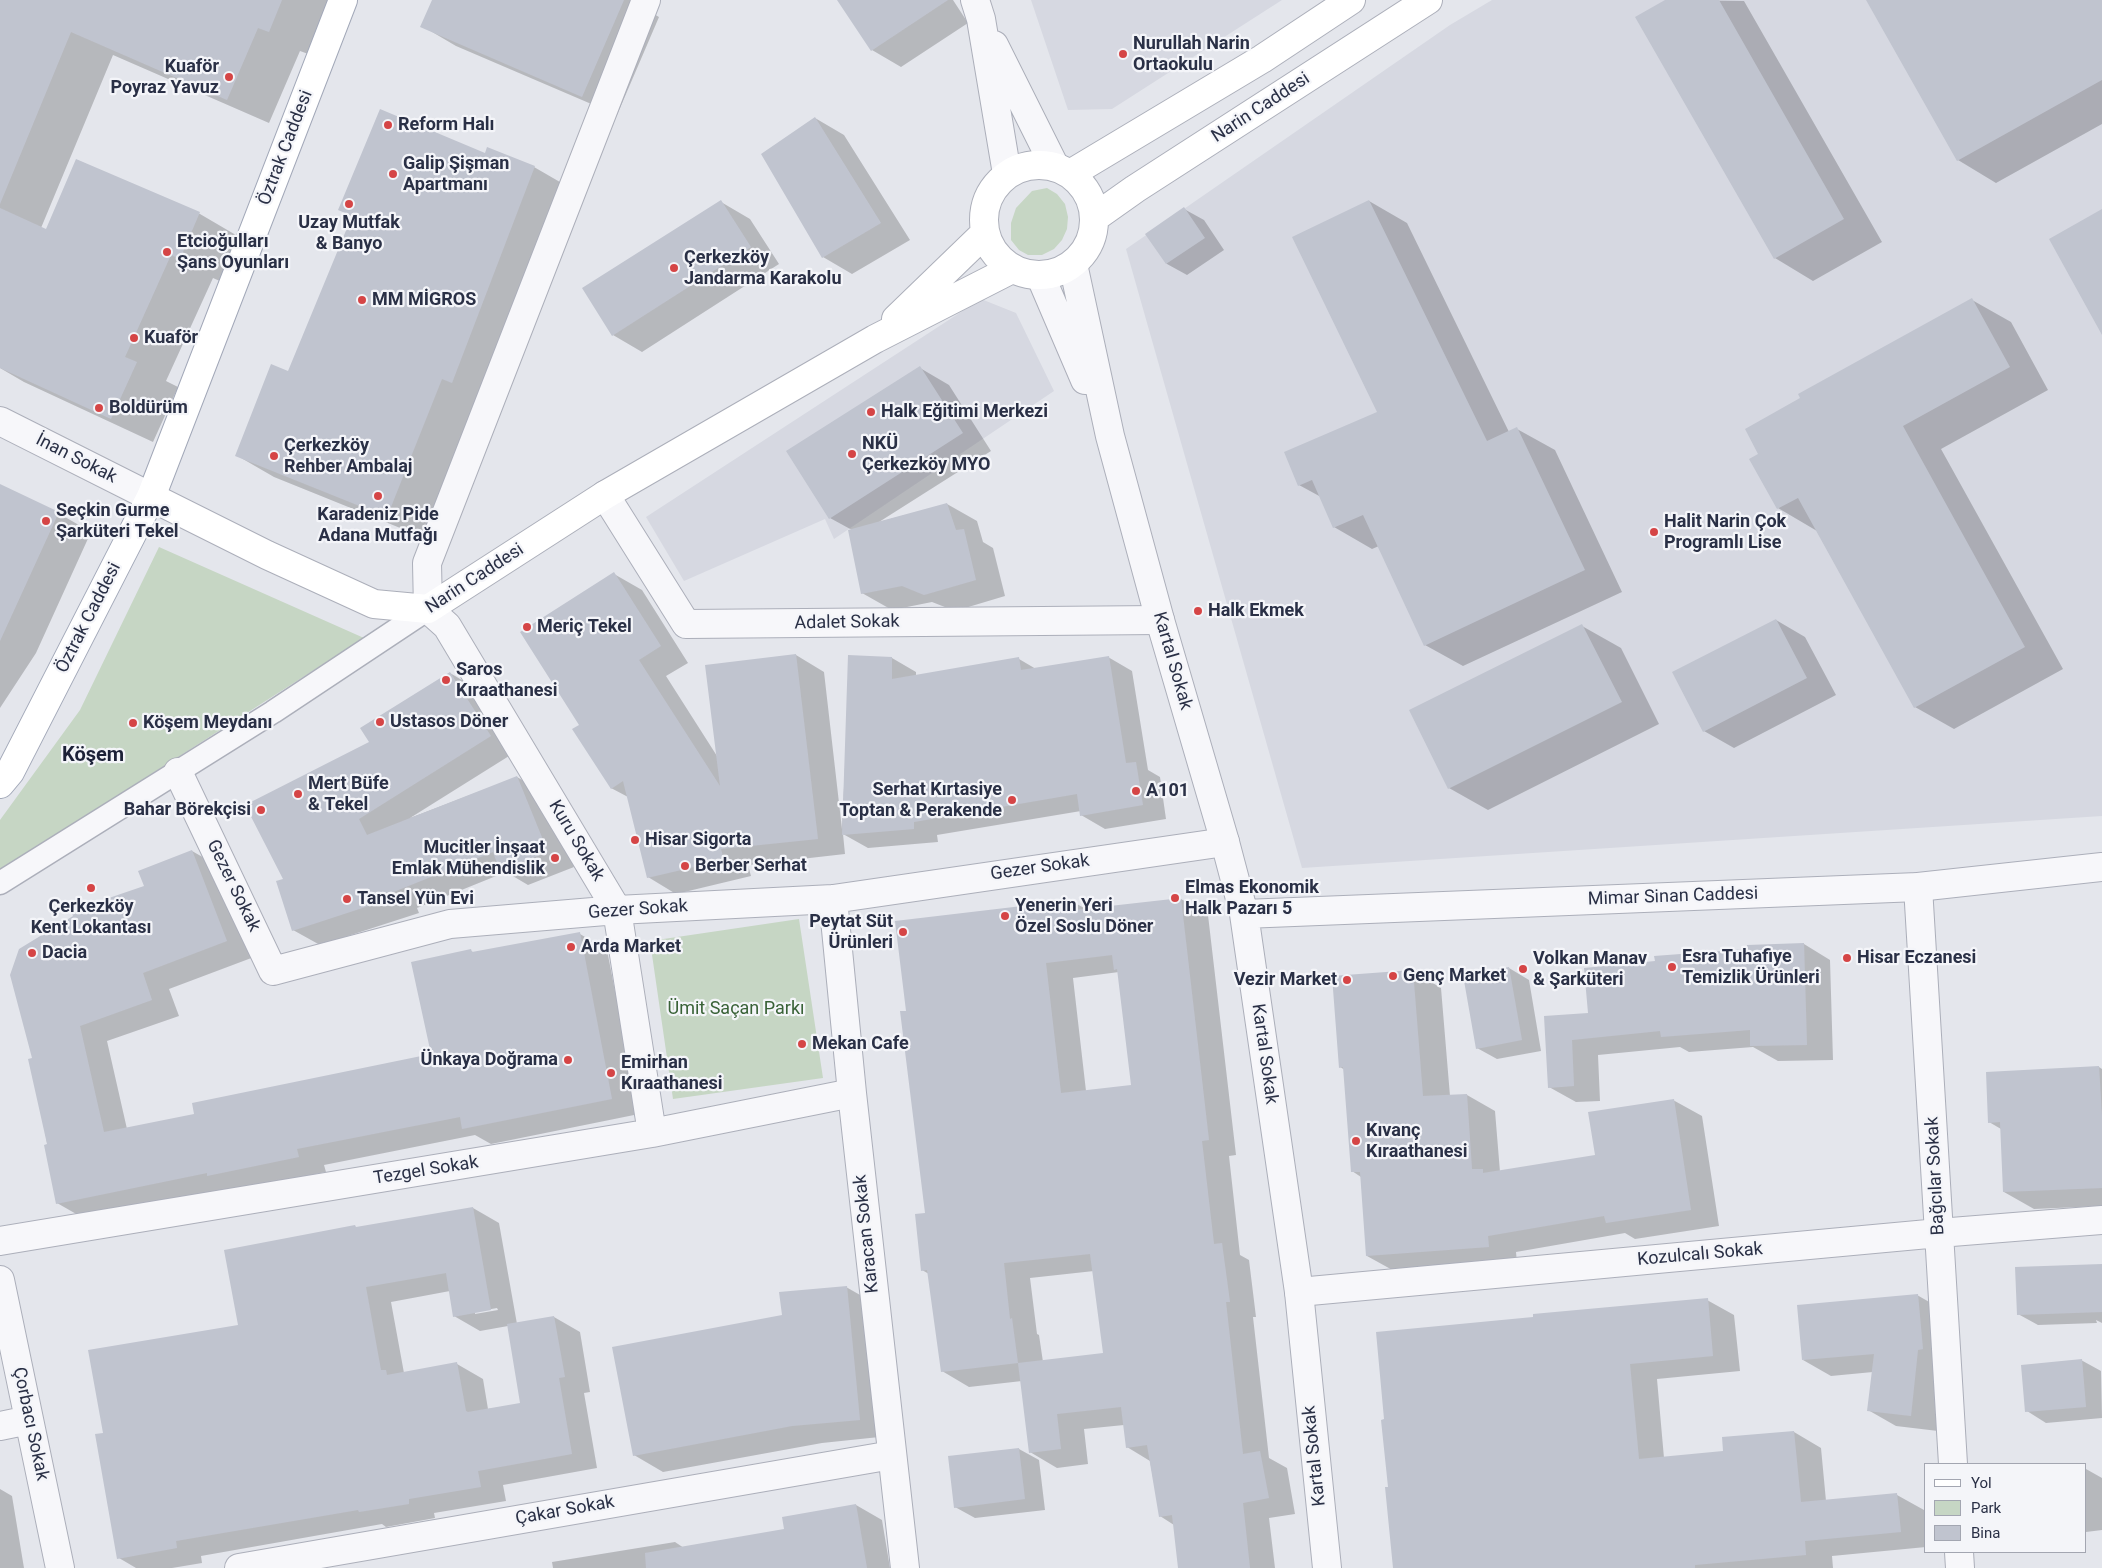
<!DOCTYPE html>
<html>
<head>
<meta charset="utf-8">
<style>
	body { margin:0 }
	#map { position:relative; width:2102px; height:1568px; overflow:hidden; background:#e4e6ec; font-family:Roboto,sans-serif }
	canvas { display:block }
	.legend { position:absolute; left:1924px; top:1463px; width:162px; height:90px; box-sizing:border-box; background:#f4f5f9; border:1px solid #a3a6b1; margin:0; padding:6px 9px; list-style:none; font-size:15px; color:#2a3046 }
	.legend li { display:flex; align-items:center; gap:10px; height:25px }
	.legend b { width:25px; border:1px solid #a3a6b1 }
</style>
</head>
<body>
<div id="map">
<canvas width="2102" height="1568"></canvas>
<ul class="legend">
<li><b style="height:6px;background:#fff"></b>Yol</li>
<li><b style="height:14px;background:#c6d6c4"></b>Park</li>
<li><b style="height:14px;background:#c0c4cf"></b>Bina</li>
</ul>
</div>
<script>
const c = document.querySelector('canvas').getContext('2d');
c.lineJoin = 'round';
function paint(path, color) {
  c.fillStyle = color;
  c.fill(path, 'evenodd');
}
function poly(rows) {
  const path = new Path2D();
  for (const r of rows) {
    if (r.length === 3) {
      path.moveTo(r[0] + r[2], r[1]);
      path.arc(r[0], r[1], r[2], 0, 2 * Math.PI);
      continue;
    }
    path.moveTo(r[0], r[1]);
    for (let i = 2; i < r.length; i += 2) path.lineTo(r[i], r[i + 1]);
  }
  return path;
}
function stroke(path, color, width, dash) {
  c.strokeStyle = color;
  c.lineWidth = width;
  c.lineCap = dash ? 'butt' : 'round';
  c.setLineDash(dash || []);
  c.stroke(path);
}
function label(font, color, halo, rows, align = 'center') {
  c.font = font + ' Roboto,sans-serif';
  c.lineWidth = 4.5;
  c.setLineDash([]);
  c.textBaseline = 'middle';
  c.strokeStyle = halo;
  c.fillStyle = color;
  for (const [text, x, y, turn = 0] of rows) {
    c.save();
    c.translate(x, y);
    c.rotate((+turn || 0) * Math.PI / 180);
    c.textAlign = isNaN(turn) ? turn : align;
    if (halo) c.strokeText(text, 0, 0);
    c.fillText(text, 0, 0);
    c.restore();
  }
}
paint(poly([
	[1031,0,1282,0,1112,109,1068,110],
	[1492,0,2102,0,2102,816,1302,868,1126,249,1450,25],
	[981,299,1016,313,1054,391,834,539,825,519,684,581,646,517]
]), '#d6d8e1');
paint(poly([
	[1047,188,1057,194,1065,204,1068,217,1067,229,1062,240,1054,249,1042,255,1028,255,1019,250,1011,240,1011,223,1016,208,1032,191],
	[159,547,364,638,0,871,0,820,80,710],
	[799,919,823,1078,673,1099,650,941]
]), '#c6d6c4');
paint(poly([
	[0,0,332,0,311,55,300,51,269,123,113,55,41,228,46,231,77,160,200,214,241,238,222,282,213,278,166,381,178,387,153,442,24,382,0,368],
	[433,0,637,0,635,3,659,17,617,115,456,46,422,26],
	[839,0,953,0,968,23,901,67,872,50],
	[1667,0,1744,1,1882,242,1813,281,1775,258],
	[1868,0,2102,0,2102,124,1996,183,1958,160],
	[815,118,844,135,910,240,852,274,823,257],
	[485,155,534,167,572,189,425,538,274,477,236,455,289,373,353,217,339,209],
	[1369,201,1407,223,1509,432,1517,429,1555,450,1622,592,1463,666,1425,645,1379,546,1372,549,1334,527,1321,497,1299,485,1379,412],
	[721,202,750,219,779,264,642,352,613,335],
	[1184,209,1204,220,1224,250,1187,275,1167,264,1147,234],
	[1972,300,2011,322,2048,390,1941,449,2063,669,1954,729,1915,707,1817,531,1778,508,1760,454,1801,399],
	[920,368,949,385,991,451,879,522,947,504,977,521,983,542,993,548,1005,596,955,611,932,602,892,610,862,593,852,530,830,518],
	[0,486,58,513,91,532,36,653,0,708],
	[614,574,642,590,688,663,666,676,717,756,796,655,824,672,842,829,850,657,892,658,916,672,916,676,1019,659,1036,669,1108,657,1132,671,1148,770,1160,777,1166,819,1105,829,1081,815,1081,811,937,835,938,842,868,848,843,834,845,854,748,865,751,876,676,894,648,877,628,797,611,788,580,725],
	[1776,620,1805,637,1836,695,1734,748,1704,731],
	[1582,626,1621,648,1659,724,1488,810,1449,788],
	[450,673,477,689,517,751,410,818,517,777,544,793,574,867,528,885,506,872,417,908,419,913,320,945,293,930,285,879,371,742],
	[192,851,220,867,254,957,169,989,179,1016,107,1041,127,1129,196,1115,433,1055,471,951,475,953,580,934,607,950,639,1114,491,1144,475,1135,324,1165,326,1172,85,1219,57,1203,33,1059,146,887],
	[1181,899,1208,915,1236,1155,1229,1156,1240,1255,1249,1260,1256,1317,1253,1317,1269,1458,1287,1468,1295,1514,1269,1518,1275,1568,1179,1568,1174,1525,1160,1516,1150,1461,1127,1447,1124,1425,1084,1429,1088,1464,1057,1468,1030,1452,1022,1381,969,1387,942,1371,929,1274,922,1270,927,1214,907,1012,1073,902,1088,910],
	[1119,972,1133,1086,1086,1091,1073,978],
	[1094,1271,1104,1354,1043,1362,1039,1335,1037,1334,1030,1278],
	[1804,944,1830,960,1833,1060,1778,1061,1753,1047,1689,1052,1680,1047,1598,1055,1600,1101,1576,1102,1549,1087,1545,1017,1589,1014,1656,962],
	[1509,968,1529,980,1541,1051,1497,1059,1477,1048],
	[1413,971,1441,988,1450,1096,1467,1095,1495,1111,1500,1172,1596,1156,1673,1100,1702,1116,1719,1226,1635,1239,1625,1233,1516,1252,1517,1263,1396,1272,1367,1256,1361,1177,1352,1171,1345,1070,1340,1067],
	[2099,1067,2102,1069,2102,1206,2034,1209,2004,1192,2001,1129,1989,1122,1987,1073],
	[473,1208,499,1223,517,1324,554,1317,580,1332,590,1392,584,1393,597,1468,503,1485,506,1501,434,1513,435,1518,386,1527,382,1524,201,1556,202,1563,172,1568,136,1568,119,1558,105,1434,358,1228],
	[450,1291,454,1316,480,1331,508,1326,522,1404,488,1409,483,1379,457,1364,404,1373,391,1302],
	[497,1308,498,1310,475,1314,475,1312],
	[2102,1266,2102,1323,2096,1320,2097,1323,2038,1325,2018,1314],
	[846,1287,876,1304,889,1436,822,1443,663,1472,634,1455,783,1316],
	[1917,1295,1945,1311,1938,1431,1896,1426,1868,1410,1873,1372,1831,1376,1803,1360],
	[1707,1300,1734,1315,1740,1371,1657,1379,1664,1458,1725,1452,1794,1432,1821,1448,1826,1501,1897,1495,1924,1510,1926,1547,1832,1556,1833,1568,1394,1568,1387,1489],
	[2081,1360,2101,1371,2102,1418,2046,1423,2027,1411],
	[1019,1449,1039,1460,1045,1510,975,1518,955,1507],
	[2086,1469,2102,1478,2102,1530,2086,1532],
	[0,1489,12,1496,24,1568,0,1568],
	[856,1505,882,1520,890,1568,553,1568,552,1562,675,1542,684,1548,785,1530]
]), '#0003');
paint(poly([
	[0,0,282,0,269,32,258,28,227,100,71,32,0,204],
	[432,0,624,0,582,97,420,27],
	[837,0,948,0,871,51],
	[1665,0,1719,0,1844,219,1774,259,1635,17],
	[1866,0,2102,0,2102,80,1957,161],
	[380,109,485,153,487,147,535,166,452,383,442,379,387,517,235,456,271,364,288,371,352,216,338,210],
	[815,117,881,223,822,258,761,154],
	[76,159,200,212,180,259,171,255,125,357,137,362,111,419,0,368,0,208,46,229],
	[721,200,751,247,612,336,582,288],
	[1369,200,1487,441,1517,427,1585,570,1424,646,1363,515,1333,528,1312,480,1298,486,1284,452,1377,412,1292,237],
	[1184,207,1205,238,1166,264,1145,234],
	[2102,209,2102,335,2049,239],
	[1972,298,2010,367,1903,426,2025,647,1914,708,1798,498,1777,509,1749,459,1758,454,1745,429,1800,398,1798,394],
	[920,366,963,433,829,519,786,451],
	[0,484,59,512,0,641],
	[947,503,956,530,964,529,976,580,924,595,902,586,861,594,848,530],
	[614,572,661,646,639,660,720,786,705,665,796,654,818,839,721,849,724,860,647,878,623,781,611,789,572,729,579,725,520,632],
	[1776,619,1807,678,1703,732,1672,672],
	[1582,624,1622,702,1448,789,1409,710],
	[848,655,892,657,892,679,1019,657,1021,670,1109,656,1126,763,1136,762,1143,805,1080,816,1077,794,914,822,914,829,842,835],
	[450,672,491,736,359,819,367,835,517,776,548,852,500,871,493,852,391,893,393,898,292,931,276,881,283,879,245,805,369,742,360,728],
	[192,850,227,941,143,973,152,1000,80,1026,104,1132,194,1114,192,1103,431,1054,411,962,471,949,472,952,580,932,612,1099,462,1129,460,1117,297,1149,299,1157,207,1176,207,1173,56,1204,44,1145,47,1144,28,1059,32,1058,10,975,19,949,73,916,71,911,144,886,138,871],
	[1181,898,1209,1140,1202,1141,1214,1244,1222,1243,1230,1302,1226,1302,1243,1454,1260,1451,1269,1498,1243,1503,1250,1568,1178,1568,1172,1515,1159,1517,1147,1445,1126,1448,1121,1407,1057,1414,1061,1449,1029,1453,1018,1363,941,1372,927,1270,921,1271,915,1214,925,1213,900,1011,906,1011,895,921,1073,900,1074,910],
	[1112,955,1114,970,1117,969,1131,1085,1061,1093,1046,963],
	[1090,1254,1103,1353,1018,1363,1012,1318,1010,1319,1004,1263],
	[1804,943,1807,1045,1750,1046,1750,1030,1661,1037,1660,1031,1572,1040,1574,1086,1548,1088,1544,1016,1588,1013,1584,968,1655,961,1654,956,1747,949,1747,945],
	[1509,967,1522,1040,1476,1049,1463,975],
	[1413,970,1423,1096,1467,1094,1472,1169,1483,1169,1483,1173,1595,1155,1588,1112,1674,1099,1691,1210,1606,1223,1604,1216,1488,1236,1489,1247,1366,1256,1360,1172,1351,1172,1343,1067,1339,1068,1332,976],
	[2099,1066,2102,1116,2102,1188,2003,1192,2000,1122,1988,1123,1986,1072],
	[473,1207,491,1310,453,1317,446,1273,366,1287,381,1370,386,1370,387,1375,457,1362,466,1411,468,1412,520,1403,507,1324,554,1316,565,1377,559,1378,572,1454,478,1471,481,1487,409,1499,409,1504,359,1512,358,1510,176,1541,177,1548,117,1559,95,1434,103,1433,88,1350,238,1325,224,1250,355,1225,356,1227],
	[2102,1264,2102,1312,2017,1315,2015,1267],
	[847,1286,860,1420,792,1426,633,1456,612,1347,782,1315,779,1292],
	[1918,1294,1923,1349,1918,1350,1911,1416,1867,1411,1874,1354,1802,1360,1797,1305],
	[1708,1298,1713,1356,1630,1364,1639,1459,1723,1451,1722,1437,1794,1431,1801,1502,1897,1493,1901,1532,1805,1541,1806,1555,1695,1565,1695,1568,1393,1568,1385,1487,1388,1487,1381,1420,1384,1419,1376,1332,1533,1317,1533,1314],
	[2082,1359,2086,1407,2025,1412,2021,1365],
	[1019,1448,1025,1499,954,1508,948,1456],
	[856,1504,867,1568,646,1568,645,1553,784,1529,782,1517]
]), '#c0c4cf');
const pedestrian = poly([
	[0,883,273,712,428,609]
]);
const minor = poly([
	[646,0,427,563,428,609,447,626,617,910,652,1133],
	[0,421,151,497],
	[605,495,686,624,1160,620],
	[178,772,273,971,450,924,617,910,833,899,1225,842],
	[1918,887,1953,1464],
	[833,899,852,1093,905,1568],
	[0,1241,652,1133,852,1093],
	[0,1280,60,1568],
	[1299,1292,1939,1233,2102,1220],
	[0,1426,29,1420],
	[1959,1552,1960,1568],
	[239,1568,892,1455]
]);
const tertiary = poly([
	[975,0,981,19,1007,174],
	[994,45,1055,167],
	[1073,264,1110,436,1160,620,1225,842,1244,914,1299,1292,1327,1568],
	[1040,275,1085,380],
	[1244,914,1918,887,2102,867]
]);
const secondary = poly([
	[1039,220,55],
	[1070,174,1262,59,1351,0],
	[1094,218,1135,189,1428,0],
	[896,319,985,233],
	[151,497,267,555,374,604,428,609,605,495,875,339,1012,269]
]);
const primary = poly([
	[0,784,10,772,151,497,343,0]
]);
stroke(pedestrian, '#acafba', 25);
stroke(minor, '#acafba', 30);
stroke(tertiary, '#acafba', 30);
stroke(secondary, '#acafba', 30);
stroke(primary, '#a2a8b8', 30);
stroke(pedestrian, '#f7f7fa', 22);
stroke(minor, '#f7f7fa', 28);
stroke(tertiary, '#f7f7fa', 28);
stroke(secondary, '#fff', 28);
stroke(primary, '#fff', 28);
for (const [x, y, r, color] of [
	[1123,54,5,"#d54546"],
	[229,77,5,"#d54546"],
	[388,125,5,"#d54546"],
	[393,174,5,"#d54546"],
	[349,204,5,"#d54546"],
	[167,252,5,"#d54546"],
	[674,268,5,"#d54546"],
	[362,300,5,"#d54546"],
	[134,338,5,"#d54546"],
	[99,408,5,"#d54546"],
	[871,412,5,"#d54546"],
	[852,454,5,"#d54546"],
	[274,456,5,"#d54546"],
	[378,496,5,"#d54546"],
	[46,521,5,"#d54546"],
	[1654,532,5,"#d54546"],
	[1198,611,5,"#d54546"],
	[527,627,5,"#d54546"],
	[446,680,5,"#d54546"],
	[380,722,5,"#d54546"],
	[133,723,5,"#d54546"],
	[1136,791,5,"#d54546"],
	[298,794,5,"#d54546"],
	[1012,800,5,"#d54546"],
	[261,810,5,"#d54546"],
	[635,840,5,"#d54546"],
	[555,858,5,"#d54546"],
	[685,866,5,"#d54546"],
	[91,888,5,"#d54546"],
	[1175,898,5,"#d54546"],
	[347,899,5,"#d54546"],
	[1005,916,5,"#d54546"],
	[903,932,5,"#d54546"],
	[571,947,5,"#d54546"],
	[32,953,5,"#d54546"],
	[1847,958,5,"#d54546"],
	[1672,967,5,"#d54546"],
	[1523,969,5,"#d54546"],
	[1393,976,5,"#d54546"],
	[1347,980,5,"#d54546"],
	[802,1044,5,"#d54546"],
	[568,1060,5,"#d54546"],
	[611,1073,5,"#d54546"],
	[1356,1141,5,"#d54546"]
]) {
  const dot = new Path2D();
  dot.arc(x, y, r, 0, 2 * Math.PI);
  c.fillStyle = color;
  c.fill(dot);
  stroke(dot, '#f4f5f9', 2);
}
label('bold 18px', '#2a3046', '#f4f5f9', [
	["Nurullah Narin",1133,44],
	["Ortaokulu",1133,65],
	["Kuaför",219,67,"right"],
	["Poyraz Yavuz",219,88,"right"],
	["Reform Halı",398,125],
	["Galip Şişman",403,164],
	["Apartmanı",403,185],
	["Uzay Mutfak",349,223,"center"],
	["& Banyo",349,244,"center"],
	["Etcioğulları",177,242],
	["Şans Oyunları",177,263],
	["Çerkezköy",684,258],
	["Jandarma Karakolu",684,279],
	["MM MİGROS",372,300],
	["Kuaför",144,338],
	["Boldürüm",109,408],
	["Halk Eğitimi Merkezi",881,412],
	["NKÜ",862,444],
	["Çerkezköy MYO",862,465],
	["Çerkezköy",284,446],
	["Rehber Ambalaj",284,467],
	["Seçkin Gurme",56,511],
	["Şarküteri Tekel",56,532],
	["Karadeniz Pide",378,515,"center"],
	["Adana Mutfağı",378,536,"center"],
	["Halit Narin Çok",1664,522],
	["Programlı Lise",1664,543],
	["Halk Ekmek",1208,611],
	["Meriç Tekel",537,627],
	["Saros",456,670],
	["Kıraathanesi",456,691],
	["Ustasos Döner",390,722],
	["Köşem Meydanı",143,723],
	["Mert Büfe",308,784],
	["& Tekel",308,805],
	["Serhat Kırtasiye",1002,790,"right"],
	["Toptan & Perakende",1002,811,"right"],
	["A101",1146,791],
	["Bahar Börekçisi",251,810,"right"],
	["Hisar Sigorta",645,840],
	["Mucitler İnşaat",545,848,"right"],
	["Emlak Mühendislik",545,869,"right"],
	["Berber Serhat",695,866],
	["Elmas Ekonomik",1185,888],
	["Halk Pazarı 5",1185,909],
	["Tansel Yün Evi",357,899],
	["Yenerin Yeri",1015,906],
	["Özel Soslu Döner",1015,927],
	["Çerkezköy",91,907,"center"],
	["Kent Lokantası",91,928,"center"],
	["Peytat Süt",893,922,"right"],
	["Ürünleri",893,943,"right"],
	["Arda Market",581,947],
	["Dacia",42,953],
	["Esra Tuhafiye",1682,957],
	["Temizlik Ürünleri",1682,978],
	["Hisar Eczanesi",1857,958],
	["Volkan Manav",1533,959],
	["& Şarküteri",1533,980],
	["Genç Market",1403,976],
	["Vezir Market",1337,980,"right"],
	["Mekan Cafe",812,1044],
	["Ünkaya Doğrama",558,1060,"right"],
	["Emirhan",621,1063],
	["Kıraathanesi",621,1084],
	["Kıvanç",1366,1131],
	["Kıraathanesi",1366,1152]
], 'left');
label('18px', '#2a3046', '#f4f5f9', [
	["Narin Caddesi",1261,108,-33],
	["Öztrak Caddesi",286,148,-69],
	["İnan Sokak",76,459,27],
	["Narin Caddesi",475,579,-33],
	["Öztrak Caddesi",89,618,-63],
	["Adalet Sokak",847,623,-1],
	["Kartal Sokak",1172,661,74],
	["Kuru Sokak",576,841,59],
	["Gezer Sokak",1040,868,-8],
	["Gezer Sokak",233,886,64],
	["Mimar Sinan Caddesi",1673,897,-2],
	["Gezer Sokak",638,910,-4],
	["Kartal Sokak",1264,1054,82],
	["Tezgel Sokak",426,1171,-9],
	["Bağcılar Sokak",1936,1176,-93],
	["Karacan Sokak",867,1234,-96],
	["Kozulcalı Sokak",1700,1255,-5],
	["Çorbacı Sokak",30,1424,78],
	["Kartal Sokak",1315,1456,-96],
	["Çakar Sokak",565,1511,-10]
]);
label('18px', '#396237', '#f4f5f9', [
	["Ümit Saçan Parkı",736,1009]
]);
label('bold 20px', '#1c2137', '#f4f5f9', [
	["Köşem",93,756]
]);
</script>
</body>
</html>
